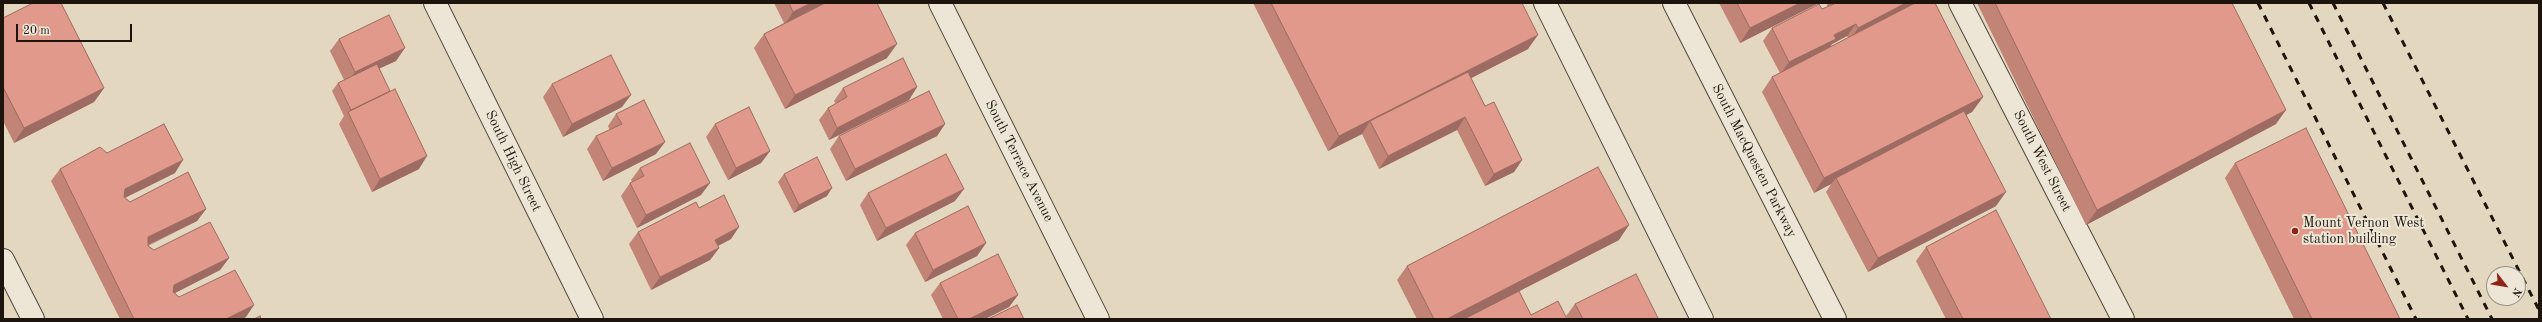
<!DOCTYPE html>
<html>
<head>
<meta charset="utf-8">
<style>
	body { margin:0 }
	#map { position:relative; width:2542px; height:322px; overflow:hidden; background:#e4d7bf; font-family:"Old Standard TT",serif }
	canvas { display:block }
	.frame { position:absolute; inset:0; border:4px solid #1d150d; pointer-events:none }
	.north { position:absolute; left:2486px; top:266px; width:40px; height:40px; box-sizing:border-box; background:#ede5d5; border:1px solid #9a9285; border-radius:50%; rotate:121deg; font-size:11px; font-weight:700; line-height:16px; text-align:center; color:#1d150d }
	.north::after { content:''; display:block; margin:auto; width:14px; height:18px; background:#8f2418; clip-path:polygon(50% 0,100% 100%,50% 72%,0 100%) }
	.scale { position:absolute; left:16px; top:24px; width:116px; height:18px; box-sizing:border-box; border:2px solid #1d150d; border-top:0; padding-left:5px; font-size:12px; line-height:14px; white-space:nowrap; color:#1d150d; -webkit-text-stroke:3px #ede5d5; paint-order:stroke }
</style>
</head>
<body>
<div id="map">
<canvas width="2542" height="322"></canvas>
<div class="frame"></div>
<div class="north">N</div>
<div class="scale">20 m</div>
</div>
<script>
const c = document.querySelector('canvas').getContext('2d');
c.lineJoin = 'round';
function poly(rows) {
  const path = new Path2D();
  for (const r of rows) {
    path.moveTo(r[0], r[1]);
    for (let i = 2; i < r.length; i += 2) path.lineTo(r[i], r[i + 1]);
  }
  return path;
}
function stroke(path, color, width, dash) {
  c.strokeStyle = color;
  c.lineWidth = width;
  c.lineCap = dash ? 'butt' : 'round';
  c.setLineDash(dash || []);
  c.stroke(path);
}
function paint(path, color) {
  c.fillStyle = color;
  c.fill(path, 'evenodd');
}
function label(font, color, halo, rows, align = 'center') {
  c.font = font + ' "Old Standard TT",serif';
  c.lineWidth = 4;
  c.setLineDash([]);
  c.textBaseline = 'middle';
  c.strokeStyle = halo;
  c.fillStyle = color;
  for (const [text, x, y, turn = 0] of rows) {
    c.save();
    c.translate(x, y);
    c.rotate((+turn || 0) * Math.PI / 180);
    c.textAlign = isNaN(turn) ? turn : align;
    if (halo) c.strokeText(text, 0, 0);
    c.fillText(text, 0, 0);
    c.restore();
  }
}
const minor = poly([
	[435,3,592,319],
	[940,3,1098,319],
	[1545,3,1702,319],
	[1674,3,1835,319],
	[1960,3,2123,319],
	[3,260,33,319]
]);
stroke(minor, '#4f463a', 24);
stroke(minor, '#ede5d5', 22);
stroke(poly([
	[2258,3,2416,319],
	[2309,3,2468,319],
	[2333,3,2492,319],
	[2383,3,2539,310]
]), '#1d150d', 3, [7, 7]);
paint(poly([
	[774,3,877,3,887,58,785,109,754,48,764,34,784,23],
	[1253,3,1522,3,1528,49,1471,78,1485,106,1522,160,1514,172,1485,186,1457,130,1379,169,1362,134,1328,151],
	[1719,3,1819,3,1740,43],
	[1828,3,1935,3,1983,97,1972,112,1966,115,1996,206,1868,272,1826,192,1831,184,1814,193,1762,92,1772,77,1780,73,1763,41,1772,28,1822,9,1827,7,1827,5],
	[1847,36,1848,38,1830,47,1832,44],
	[1977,3,2232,3,2276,124,2086,225],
	[3,18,104,88,94,102,14,143,3,121],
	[339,39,396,61,379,68,419,169,372,192,339,124,344,116,332,91,338,83,344,80,330,51],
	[552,84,622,107,563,137,543,97],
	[917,87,909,100,829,140,819,120,828,108,836,104,834,101,843,88],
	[616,114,656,154,603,181,587,149,596,136,610,130,608,126],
	[715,124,770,151,761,163,728,180,706,137],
	[945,124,937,136,846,181,830,149,839,136],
	[107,153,175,173,125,198,130,202,206,209,197,221,148,246,154,250,229,258,220,270,175,293,179,297,246,317,242,319,120,319,51,181,60,169],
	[2235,163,2400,319,2294,319,2225,178],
	[640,168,701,195,637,228,621,196,630,183,632,182,631,180],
	[784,174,827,196,794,213,778,182],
	[868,193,955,201,877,241,860,205],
	[638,232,731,239,718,246,719,248,710,260,651,290,629,244],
	[915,233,986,243,977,256,925,282,906,245],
	[1619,240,1519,291,1531,315,1567,319,1417,319,1397,280,1407,266],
	[1926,247,2051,319,1946,319,1916,261],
	[940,283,1018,295,1009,307,985,319,943,319,931,295],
	[1575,304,1657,319,1568,319,1566,316]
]), '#c18477');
paint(poly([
	[811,3,827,3,785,24,793,12],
	[1800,3,1819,3,1740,43,1750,28],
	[1906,3,1918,3,1849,41,1858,28],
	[1856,24,1847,36,1832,44,1827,51,1780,75,1789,62,1834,35],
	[1538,35,1528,49,1374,128,1370,121,1362,134,1328,151,1339,136],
	[897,44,887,58,785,109,795,95],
	[405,48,396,61,346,84,355,72],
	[917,87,909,100,829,140,837,128],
	[104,88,94,102,14,143,24,128],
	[631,95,622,107,563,137,572,124],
	[1983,97,1972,112,1838,181,1836,178,1831,184,1814,193,1824,178],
	[2286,110,2276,124,2086,225,2097,210],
	[1465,117,1457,130,1379,169,1388,156],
	[945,124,937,136,846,181,855,169],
	[665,142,656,154,603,181,612,168],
	[770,151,761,163,728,180,736,168],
	[427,156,419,169,372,192,380,179],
	[183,160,175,173,116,202,125,189],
	[1522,160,1514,172,1485,186,1494,174],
	[710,183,701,195,637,228,646,215],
	[832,188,827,196,794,213,799,205],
	[964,189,955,201,877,241,886,228],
	[2006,192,1996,206,1868,272,1878,258],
	[206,209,197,221,139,249,148,237],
	[1629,225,1619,240,1465,319,1447,319],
	[739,227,731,239,706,252,715,240],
	[986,243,977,256,925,282,933,270],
	[719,248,710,260,651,290,660,277],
	[229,258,220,270,165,298,174,285],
	[1018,295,1009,307,985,319,969,319],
	[254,305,246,317,242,319,226,319]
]), '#9d6b61');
const building = poly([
	[33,3,61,3,104,88,24,128,3,87,3,18,33,3],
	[789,3,811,3,793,12,789,3],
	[825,3,877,3,897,44,795,95,764,34,825,3],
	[1271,3,1522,3,1538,35,1339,136,1271,3],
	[1737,3,1800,3,1750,28,1737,3],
	[1836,3,1906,3,1858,28,1856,24,1834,35,1836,39,1789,62,1772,28,1819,4,1822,9,1836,3],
	[1915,3,1935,3,1983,97,1824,178,1772,77,1915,3],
	[1995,3,2232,3,2286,110,2097,210,1995,3],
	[389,15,405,48,355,72,339,39,389,15],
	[611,55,631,95,572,124,552,84,611,55],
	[903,58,917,87,837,128,828,108,847,97,843,88,903,58],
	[377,64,390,91,351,110,338,83,377,64],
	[1468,72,1485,106,1494,102,1522,160,1494,174,1465,117,1388,156,1370,121,1468,72],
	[395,89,427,156,380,179,348,112,395,89],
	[929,91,945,124,855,169,839,136,929,91],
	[644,100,665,142,612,168,596,136,622,124,616,114,644,100],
	[749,107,770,151,736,168,715,124,749,107],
	[1964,111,2006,192,1878,258,1836,178,1964,111],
	[164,124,183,160,125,189,124,197,130,202,188,172,206,209,148,237,148,246,154,250,210,222,229,258,174,285,173,292,179,297,235,270,254,305,226,319,134,319,60,169,100,147,107,153,164,124],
	[2306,128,2400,319,2312,319,2235,163,2306,128],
	[690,143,710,183,646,215,630,183,644,176,640,168,690,143],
	[946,154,964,189,886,228,868,193,946,154],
	[817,157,832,188,799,205,784,174,817,157],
	[1598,167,1629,225,1447,319,1434,319,1407,266,1598,167],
	[724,195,739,227,715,240,719,248,660,277,638,232,696,202,699,208,724,195],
	[968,206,986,243,933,270,915,233,968,206],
	[1996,210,2051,319,1963,319,1926,247,1996,210],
	[998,254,1018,295,969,319,958,319,940,283,998,254],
	[1636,274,1658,318,1656,319,1583,319,1575,304,1636,274],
	[1519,291,1531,315,1558,301,1567,319,1464,319,1519,291],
	[1017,305,1024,319,988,319,1017,305],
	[260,316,261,319,254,319,260,316]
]);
paint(building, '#e0998a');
stroke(building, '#9d6b61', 1);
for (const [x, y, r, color] of [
	[2295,231,4,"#8f2418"]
]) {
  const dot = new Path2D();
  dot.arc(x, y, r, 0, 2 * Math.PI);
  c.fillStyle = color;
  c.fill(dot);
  stroke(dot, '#ede5d5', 1.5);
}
label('14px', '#1d150d', '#ede5d5', [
	["South High Street",513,161,64],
	["South Terrace Avenue",1019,161,63],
	["South MacQuesten Parkway",1754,161,63],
	["South West Street",2042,161,63]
]);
label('14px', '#1d150d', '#ede5d5', [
	["Mount Vernon West",2303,223],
	["station building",2303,239]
], 'left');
</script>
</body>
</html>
